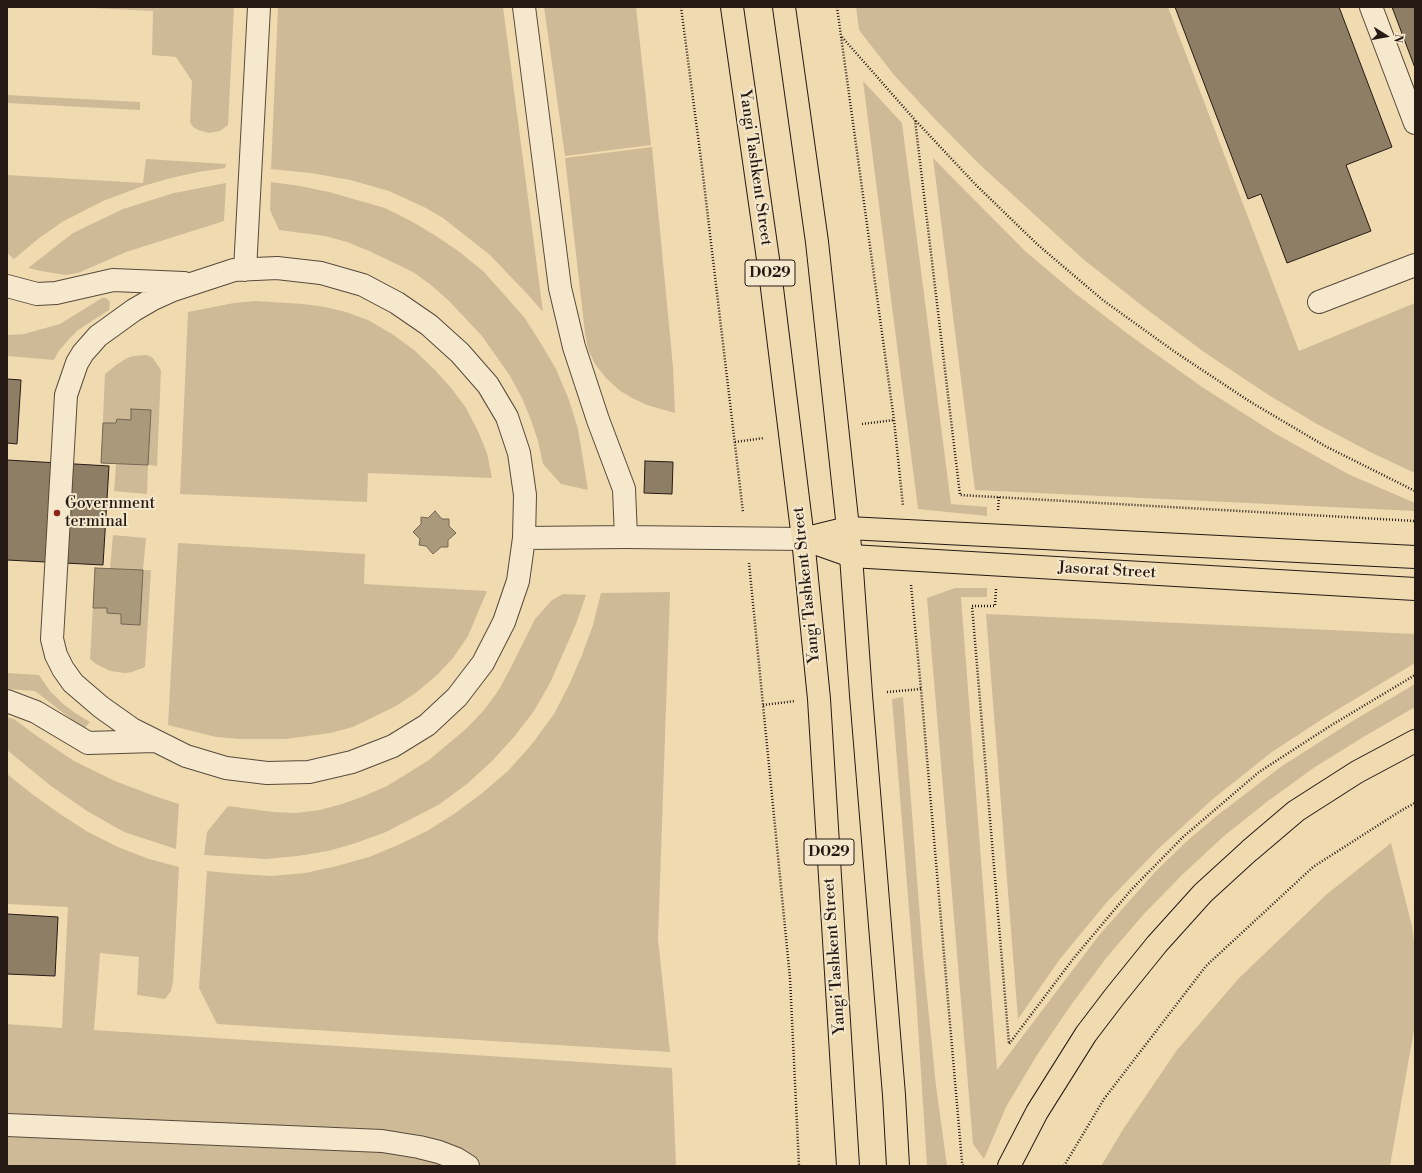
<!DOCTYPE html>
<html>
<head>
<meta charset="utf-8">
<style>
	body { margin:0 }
	#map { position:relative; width:1422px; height:1173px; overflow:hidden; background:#f0dbb1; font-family:"Libre Bodoni",serif }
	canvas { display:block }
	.frame { position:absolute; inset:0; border:8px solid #261a15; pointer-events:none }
	.north { position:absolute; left:1366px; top:16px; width:40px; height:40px; -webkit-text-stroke:3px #f5e8cc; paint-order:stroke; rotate:101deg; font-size:11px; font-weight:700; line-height:16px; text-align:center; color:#261a15 }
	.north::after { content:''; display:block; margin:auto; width:14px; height:18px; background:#261a15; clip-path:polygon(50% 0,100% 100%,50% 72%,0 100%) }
</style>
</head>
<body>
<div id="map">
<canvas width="1422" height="1173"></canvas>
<div class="frame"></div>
<div class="north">N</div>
</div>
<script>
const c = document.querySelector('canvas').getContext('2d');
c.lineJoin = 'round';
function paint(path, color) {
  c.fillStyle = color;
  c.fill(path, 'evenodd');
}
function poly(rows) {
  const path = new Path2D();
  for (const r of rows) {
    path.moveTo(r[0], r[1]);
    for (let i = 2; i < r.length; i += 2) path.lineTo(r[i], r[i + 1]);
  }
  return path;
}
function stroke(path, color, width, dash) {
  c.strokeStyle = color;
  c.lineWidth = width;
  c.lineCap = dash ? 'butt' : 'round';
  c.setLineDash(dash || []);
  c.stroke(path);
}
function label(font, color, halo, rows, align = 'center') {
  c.font = font + ' "Libre Bodoni",serif';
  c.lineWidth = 4;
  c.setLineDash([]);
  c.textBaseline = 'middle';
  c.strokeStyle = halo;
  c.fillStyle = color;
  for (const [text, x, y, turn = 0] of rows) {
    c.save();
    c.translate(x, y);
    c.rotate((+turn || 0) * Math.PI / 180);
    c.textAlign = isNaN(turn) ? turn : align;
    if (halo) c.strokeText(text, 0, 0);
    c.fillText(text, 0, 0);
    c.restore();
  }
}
paint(poly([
	[71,7,234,7,228,125,220,131,209,133,198,130,193,127,190,122,192,81,176,57,152,55,153,11],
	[278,7,503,7,543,312,530,297,490,255,443,218,426,208,389,191,350,180,311,173,271,169],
	[544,7,636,7,651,145,565,156],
	[856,7,1168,7,1299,351,1415,303,1415,473,1372,453,1317,424,1267,394,1204,352,1141,305,1083,259,978,163,932,116,894,75,859,30],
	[863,81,902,123,951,504,987,507,987,516,918,509],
	[7,95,140,102,140,110,7,103],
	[652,147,673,367,675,413,647,405,632,398,619,390,606,378,595,364,588,349,585,333,565,158],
	[933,158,1025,251,1076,294,1128,334,1202,387,1276,434,1348,474,1415,503,1415,511,975,490],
	[146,159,226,164,225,168,198,172,171,178,143,186,103,201,62,222,38,239,14,259,7,253,7,175,143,183],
	[271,182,300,186,329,192,385,208,411,221,436,236,461,253,484,272,524,317,540,342,556,369,569,400,578,429,588,490,561,484,543,464,538,441,531,420,522,398,510,376,482,336,449,301,431,285,413,272,369,251,347,242,325,236,279,230,270,210],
	[226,183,224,221,126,252,78,273,66,275,41,271,28,268,73,233,123,209,174,193],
	[102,298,106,298,110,302,109,310,78,330,71,337,58,352,54,360,7,356,7,335,24,334,60,324],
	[256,301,303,304,325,307,346,312,368,320,392,334,414,350,434,369,452,389,466,408,478,431,487,453,492,478,368,473,367,502,180,494,188,312,234,303],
	[146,355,152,357,161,370,157,466,148,465,147,494,114,491,116,464,101,463,105,374,116,365,127,358,133,356],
	[113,535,146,538,143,570,151,570,145,667,132,672,125,673,110,671,96,664,90,659,95,568,110,568],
	[178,543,365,554,364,584,487,591,468,636,453,658,437,675,417,692,396,706,353,727,330,733,286,739,239,739,216,737,168,725],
	[955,588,987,588,987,597,961,597,997,1070,1100,934,1156,871,1187,841,1219,814,1282,766,1351,722,1415,684,1415,707,1365,736,1315,767,1268,801,1224,836,1182,875,1143,915,1107,957,1071,1005,1037,1055,1006,1107,984,1159,973,1144,927,598],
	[670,592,658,939,670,1052,217,1024,199,988,207,871,239,874,271,876,305,873,337,866,369,857,398,845,427,831,454,814,481,794,508,771,532,744,554,714,569,685,582,655,593,625,601,593],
	[563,594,586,595,576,624,550,683,534,711,514,737,492,761,467,784,440,804,386,832,356,843,328,851,298,856,266,859,204,855,207,832,228,806,273,812,296,813,320,810,342,804,364,796,387,786,429,760,467,728,484,710,498,691,509,671,535,619,552,600],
	[986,614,1415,634,1415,663,1327,716,1272,752,1214,798,1158,849,1107,902,1060,959,1018,1019],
	[7,673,39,675,50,691,62,703,75,713,90,722,84,729,35,691,7,689],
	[903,697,923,956,936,1086,947,1166,927,1166,916,995,892,699],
	[7,717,14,719,34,734,74,761,115,781,157,797,179,804,176,849,124,832,87,811,51,786,7,750],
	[7,774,32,794,60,814,88,832,118,847,149,859,179,867,173,982,171,991,165,999,137,995,139,957,100,953,94,1030,672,1068,676,1166,7,1166,7,1024,62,1028,68,907,7,904],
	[1391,843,1412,926,1415,950,1415,1024,1390,1166,1101,1166,1124,1128,1177,1050,1239,978,1327,894]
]), '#ceba96');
const water = poly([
	[131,409,151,410,148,465,101,463,103,423,116,423,117,419,131,420,131,409],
	[435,511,442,519,449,519,449,526,456,533,448,540,448,547,441,547,433,554,426,546,419,545,420,539,413,532,421,524,421,517,428,518,435,511],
	[95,568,143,570,140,625,121,624,121,614,107,613,107,608,93,608,95,568]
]);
paint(water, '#ab997c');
stroke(water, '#766653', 1);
const building = poly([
	[1175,7,1339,7,1392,147,1346,165,1371,231,1287,263,1261,194,1248,199,1175,7],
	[1392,7,1415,7,1415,68,1392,7],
	[7,379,21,380,17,444,7,443,7,379],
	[7,460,109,466,103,565,7,560,7,460],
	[645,461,673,462,672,494,644,493,645,461],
	[7,914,58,917,55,976,7,974,7,914]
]);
paint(building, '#8f7e66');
stroke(building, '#261a15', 1);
const minor = poly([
	[524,7,560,288,574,347,598,420,624,489,626,537],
	[1371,7,1415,123],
	[277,268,321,273,363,285,397,303,429,325,460,353,488,385,507,417,519,453,525,495,524,538,518,581,504,622,483,663,457,697,427,725,393,746,352,762,309,772,267,773,226,768,186,756,132,729,101,707,73,683,63,669,56,655,52,639,66,395,77,363,83,353,98,336,134,310,153,299,173,290,234,270,277,268],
	[245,270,259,7],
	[7,286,37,294,56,293,113,280,184,283],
	[1319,302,1415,265],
	[524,538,626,537,803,539],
	[7,701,36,712,88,743,154,741],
	[7,1125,382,1141,419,1147,439,1152,457,1159,468,1166]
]);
const major = poly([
	[803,539,851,556,1415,589],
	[803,539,848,528,1415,557],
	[1009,1166,1037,1112,1086,1034,1115,996,1157,944,1203,893,1249,851,1296,811,1357,772,1415,741]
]);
const highway = poly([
	[732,7,771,280,803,539,819,699,848,1166],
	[784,7,817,242,851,556,861,695,894,1095,898,1166]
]);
stroke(minor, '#584a3c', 24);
stroke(major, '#261a15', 24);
stroke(highway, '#261a15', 24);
stroke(poly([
	[681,7,702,167,743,512],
	[837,7,894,420,903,506],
	[842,37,915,120,960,495,1415,521],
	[916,121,976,185,1038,245,1104,301,1175,352,1249,401,1325,446,1415,491],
	[862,424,894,420],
	[735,442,764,438],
	[998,510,999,496],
	[749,563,790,978,799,1166],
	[911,585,921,689,962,1162,963,1166],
	[996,589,995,606,972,606,1009,1044,1073,959,1131,890,1183,837,1259,772,1330,726,1415,675],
	[887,692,921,689],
	[763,705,795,701],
	[1064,1166,1104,1099,1206,966,1313,867,1402,810,1415,803]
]), '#261a15', 2.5, [1, 2]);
stroke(minor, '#f5e8cc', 22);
stroke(major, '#f0dbb1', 22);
stroke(highway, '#f0dbb1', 22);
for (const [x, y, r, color] of [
	[57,513,4,"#8f2418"]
]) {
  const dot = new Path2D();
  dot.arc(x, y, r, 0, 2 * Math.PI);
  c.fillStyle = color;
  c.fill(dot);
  stroke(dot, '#f5e8cc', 1.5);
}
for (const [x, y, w] of [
	[770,273,50],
	[829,852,50]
]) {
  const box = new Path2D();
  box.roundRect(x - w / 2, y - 13, w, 26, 3);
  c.fillStyle = '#f5e8cc';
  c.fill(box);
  stroke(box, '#261a15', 1);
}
label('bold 15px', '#261a15', null, [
	["D029",770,273],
	["D029",829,852]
]);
label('16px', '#261a15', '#f5e8cc', [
	["Yangi Tashkent Street",755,168,82],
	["Jasorat Street",1107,571,3],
	["Yangi Tashkent Street",807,585,-96],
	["Yangi Tashkent Street",835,956,-94]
]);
label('16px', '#261a15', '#f5e8cc', [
	["Government",65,504],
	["terminal",65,522]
], 'left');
</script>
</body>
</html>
